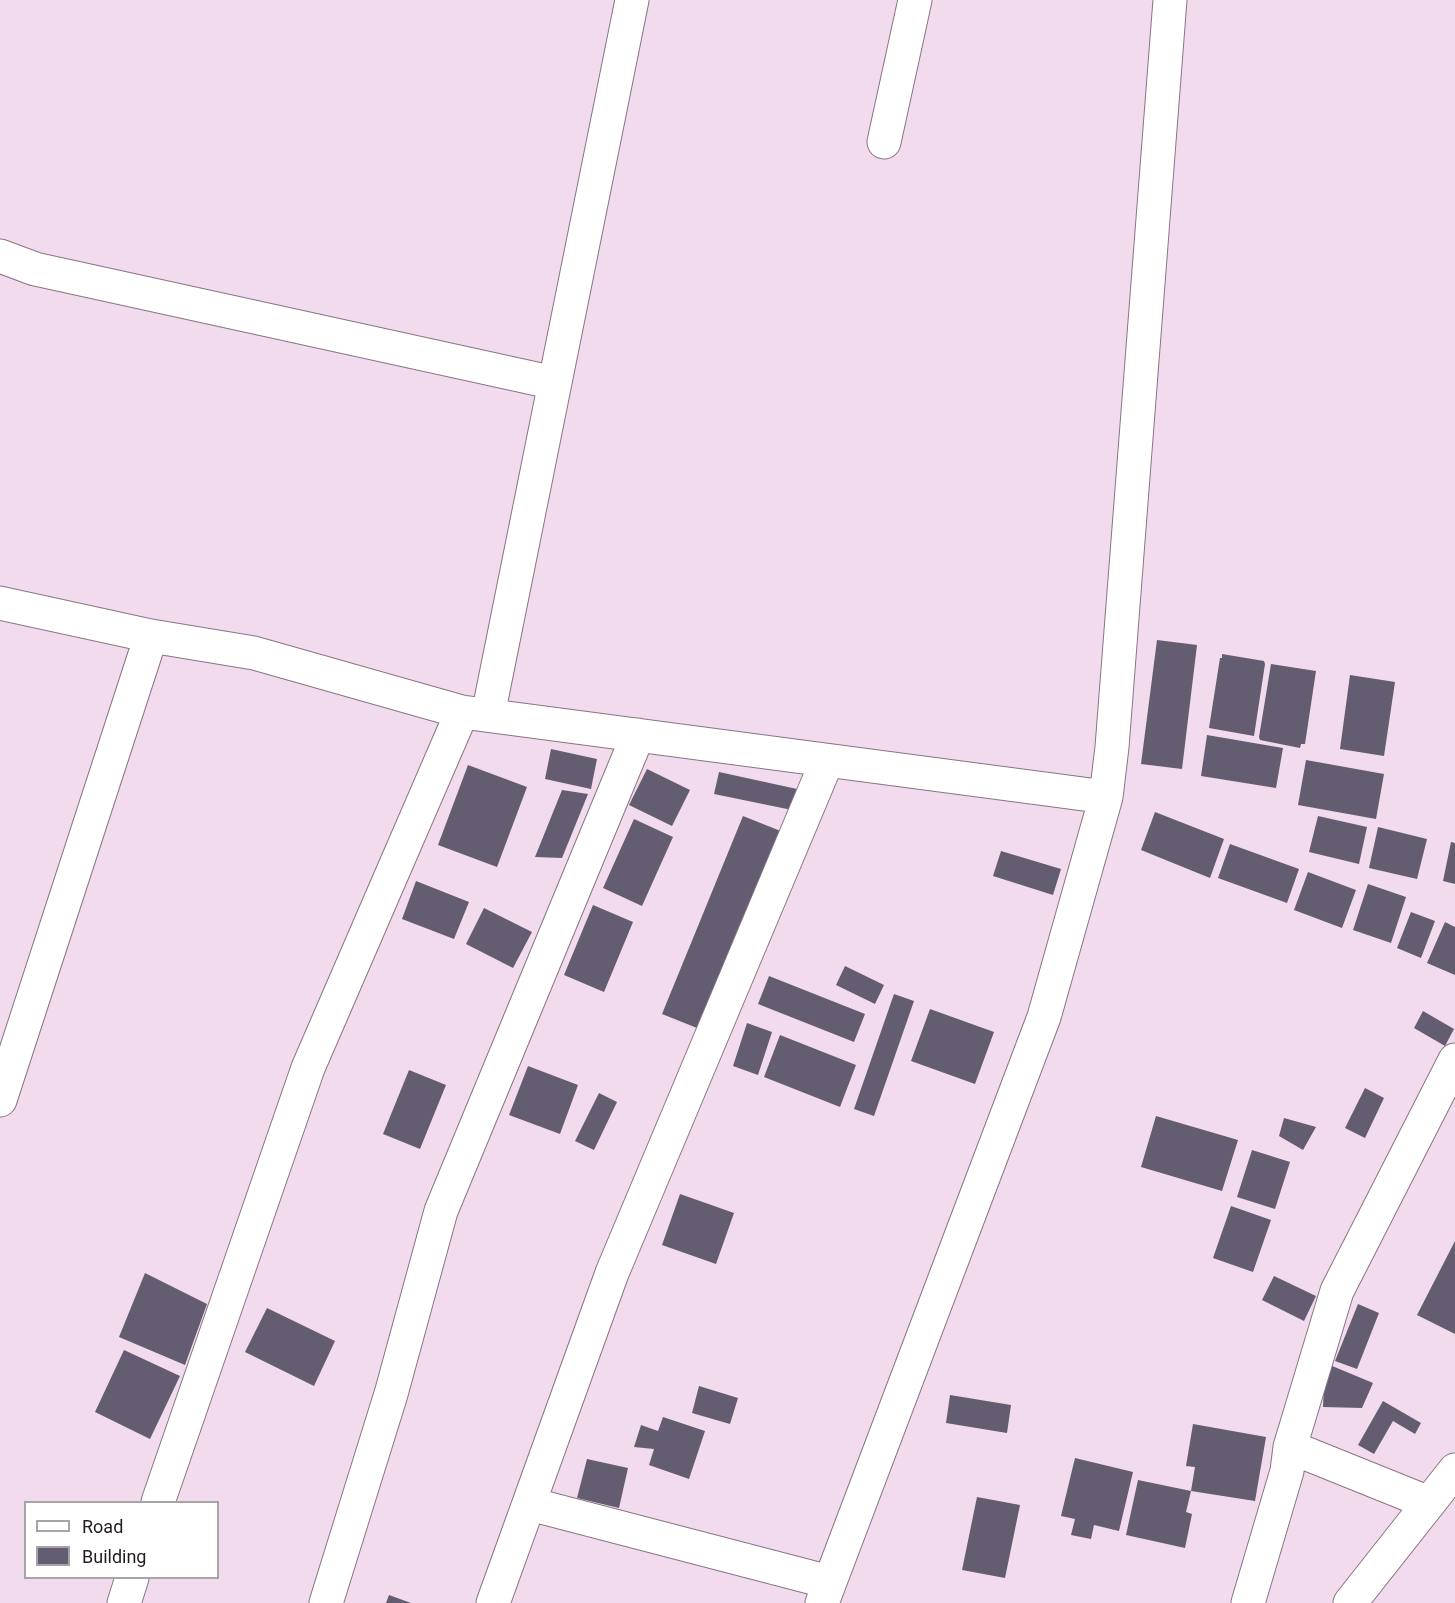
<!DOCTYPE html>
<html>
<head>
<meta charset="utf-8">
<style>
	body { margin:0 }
	#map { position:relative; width:1455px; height:1603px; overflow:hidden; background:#f2dbec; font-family:Roboto,sans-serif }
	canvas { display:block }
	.legend { position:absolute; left:24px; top:1501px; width:195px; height:78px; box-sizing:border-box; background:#fff; border:2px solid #a7a4a7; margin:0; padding:8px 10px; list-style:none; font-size:18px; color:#241b22 }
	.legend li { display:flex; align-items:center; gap:12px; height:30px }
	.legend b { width:30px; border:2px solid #a7a4a7 }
</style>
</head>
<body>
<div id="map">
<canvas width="1455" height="1603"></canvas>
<ul class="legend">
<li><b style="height:8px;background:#fff"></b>Road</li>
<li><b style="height:16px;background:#645c71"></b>Building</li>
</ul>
</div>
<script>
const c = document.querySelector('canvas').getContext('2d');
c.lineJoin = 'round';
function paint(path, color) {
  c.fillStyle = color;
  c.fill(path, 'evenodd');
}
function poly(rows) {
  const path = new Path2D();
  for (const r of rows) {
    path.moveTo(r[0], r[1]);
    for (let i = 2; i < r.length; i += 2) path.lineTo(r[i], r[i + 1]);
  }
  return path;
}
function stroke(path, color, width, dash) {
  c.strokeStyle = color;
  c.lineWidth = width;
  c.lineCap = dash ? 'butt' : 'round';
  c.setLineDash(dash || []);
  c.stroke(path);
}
paint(poly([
	[1157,640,1197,645,1182,769,1141,764],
	[1222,654,1264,661,1265,664,1254,736,1209,728,1220,658,1222,658],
	[1271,664,1316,671,1305,744,1301,744,1300,748,1260,740,1259,737],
	[1350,675,1395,682,1384,756,1340,749],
	[1207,735,1283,748,1276,788,1201,776],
	[551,749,597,759,591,789,545,779],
	[1306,760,1384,774,1376,819,1298,805],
	[468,765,527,787,497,867,438,845],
	[647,769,690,790,672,826,629,805],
	[719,772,797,789,792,810,714,794],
	[562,790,588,794,562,858,535,857],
	[1155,812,1224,839,1210,878,1141,850],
	[743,816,783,832,702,1030,662,1014],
	[1318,816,1367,827,1359,864,1309,852],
	[634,819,673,837,642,906,603,888],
	[1378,827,1427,839,1417,879,1369,868],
	[1451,842,1455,843,1455,884,1443,881],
	[1230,844,1299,869,1287,903,1218,878],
	[1001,851,1061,869,1053,895,993,876],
	[1308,872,1356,890,1342,928,1294,910],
	[416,881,469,902,454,939,402,919],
	[1368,884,1406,897,1391,943,1353,930],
	[593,905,633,922,604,992,564,975],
	[484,908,532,932,513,968,466,944],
	[1411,912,1435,921,1421,958,1397,948],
	[1445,922,1455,927,1455,975,1427,963],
	[845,966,884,985,875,1004,836,985],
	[769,976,865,1014,854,1042,758,1004],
	[894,994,914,1001,874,1116,854,1109],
	[930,1009,994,1032,975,1084,911,1061],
	[1423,1011,1454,1029,1445,1046,1414,1028],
	[747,1023,772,1032,758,1075,733,1066],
	[780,1035,856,1065,840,1107,764,1077],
	[528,1066,578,1085,560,1134,509,1115],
	[409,1070,446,1085,420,1149,383,1134],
	[1365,1088,1384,1098,1365,1138,1345,1128],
	[599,1093,617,1102,594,1150,575,1141],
	[1156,1116,1238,1140,1222,1191,1141,1167],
	[1284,1118,1316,1127,1303,1150,1279,1136],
	[1252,1150,1290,1162,1275,1209,1237,1197],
	[680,1194,734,1213,716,1264,662,1245],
	[1231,1206,1271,1220,1253,1272,1213,1258],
	[1455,1241,1455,1334,1417,1315],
	[145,1273,207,1304,185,1365,119,1337],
	[1274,1276,1316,1296,1304,1321,1262,1300],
	[1358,1304,1379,1313,1357,1369,1335,1361],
	[267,1308,335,1341,314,1386,245,1352],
	[124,1350,180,1376,150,1439,95,1412],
	[1325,1363,1373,1383,1362,1408,1323,1407],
	[699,1386,738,1398,730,1424,692,1413],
	[950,1395,1011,1405,1007,1433,946,1423],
	[1383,1401,1421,1423,1415,1434,1393,1421,1374,1454,1358,1445],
	[663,1417,705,1431,689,1479,649,1465,654,1449,634,1447,641,1425,658,1431],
	[1193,1424,1266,1437,1255,1501,1191,1491,1195,1467,1186,1466],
	[1075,1458,1133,1472,1119,1531,1094,1525,1091,1539,1071,1535,1075,1519,1061,1516],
	[587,1459,628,1468,619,1508,577,1498],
	[1138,1480,1191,1491,1186,1512,1192,1514,1185,1548,1126,1535],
	[977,1497,1020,1505,1005,1578,962,1570],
	[389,1595,411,1603,386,1603]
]), '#645c71');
const minor = poly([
	[884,142,915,0],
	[0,256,35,269,555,383],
	[0,603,151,636,254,653,462,712,1106,797],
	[488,715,632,0],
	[0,1100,151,636],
	[1290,1447,1429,1503],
	[158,1502,308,1068,462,712],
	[530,1504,829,1582],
	[124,1603,132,1578],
	[326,1603,391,1394,441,1211,638,735],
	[493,1603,612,1273,827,761],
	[822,1603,1044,1017,1106,797,1112,747,1170,0],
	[1248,1603,1287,1471,1290,1447,1337,1291,1455,1060],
	[1350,1603,1455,1470]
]);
stroke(minor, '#897584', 35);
stroke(minor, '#fff', 33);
</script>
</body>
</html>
